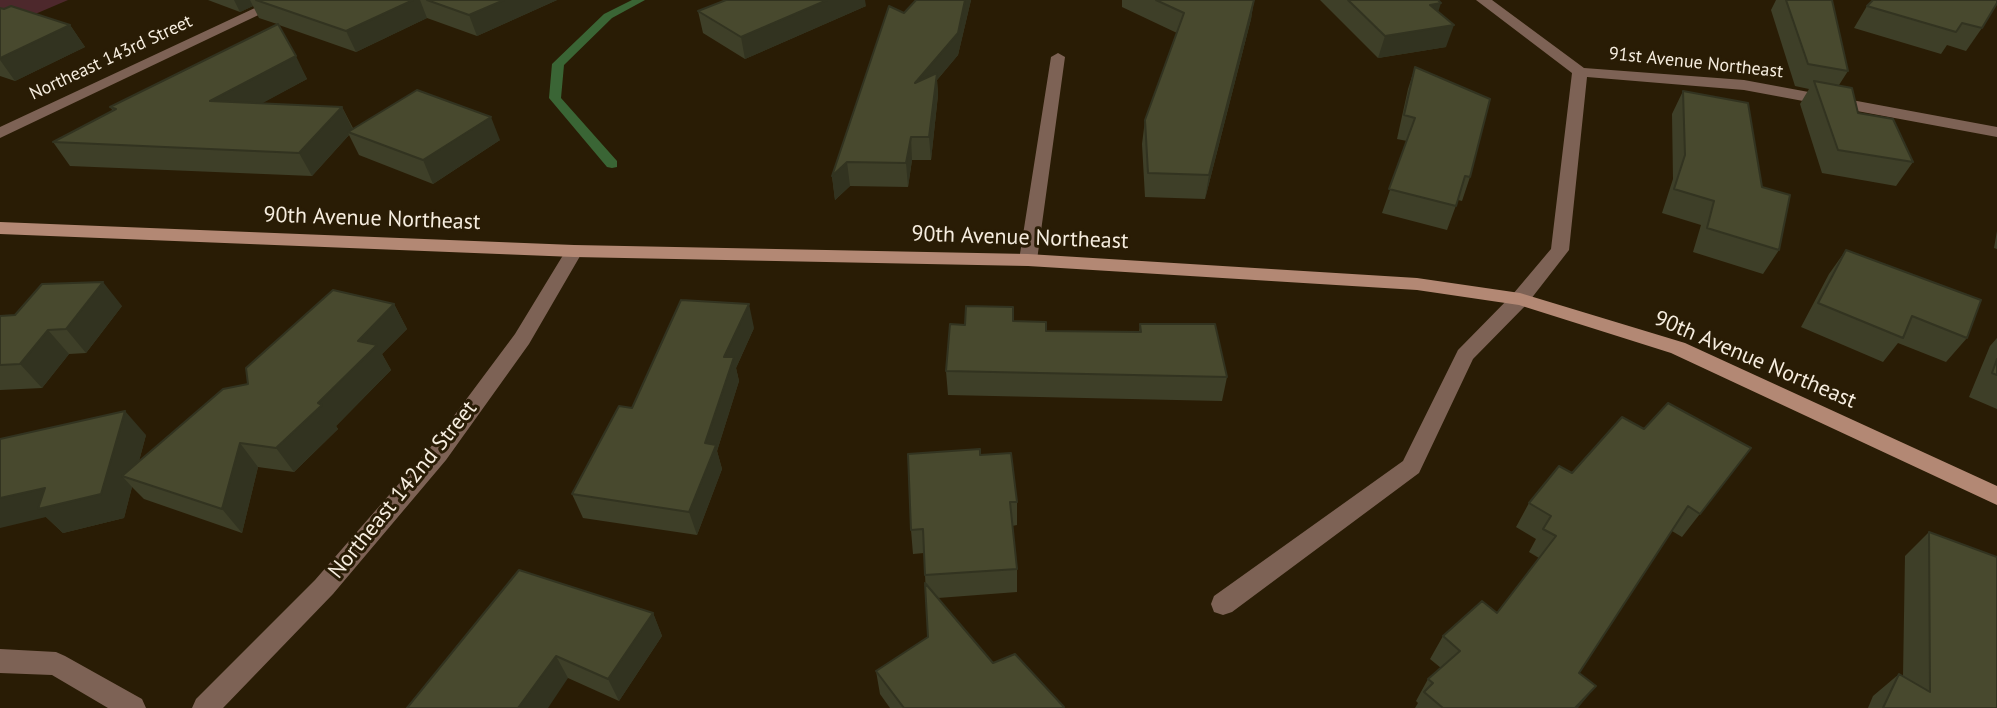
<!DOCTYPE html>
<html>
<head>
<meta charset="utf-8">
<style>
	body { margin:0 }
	canvas { display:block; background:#291c05 }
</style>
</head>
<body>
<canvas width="1997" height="708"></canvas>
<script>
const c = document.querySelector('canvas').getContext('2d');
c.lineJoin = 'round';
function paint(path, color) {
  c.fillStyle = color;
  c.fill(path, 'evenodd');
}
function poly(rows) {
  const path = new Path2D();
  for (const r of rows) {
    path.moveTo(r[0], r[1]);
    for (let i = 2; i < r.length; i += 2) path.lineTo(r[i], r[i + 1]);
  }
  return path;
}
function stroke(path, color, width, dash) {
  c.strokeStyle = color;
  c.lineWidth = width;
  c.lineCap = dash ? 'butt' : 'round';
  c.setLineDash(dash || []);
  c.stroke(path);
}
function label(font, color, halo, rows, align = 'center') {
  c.font = font + ' "PT Sans",sans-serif';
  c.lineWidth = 6;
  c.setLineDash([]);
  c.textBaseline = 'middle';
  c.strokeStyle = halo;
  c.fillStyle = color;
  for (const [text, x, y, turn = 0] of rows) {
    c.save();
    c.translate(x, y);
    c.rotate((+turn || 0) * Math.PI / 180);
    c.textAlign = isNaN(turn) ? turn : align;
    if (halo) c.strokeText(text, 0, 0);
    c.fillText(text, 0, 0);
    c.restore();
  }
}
paint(poly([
	[0,0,68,0,0,29]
]), '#4d282c');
paint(poly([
	[632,0,645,0,612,18,564,65,561,98,617,161,617,167,612,168,607,167,549,98,552,64,604,14,632,0]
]), '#3a6535');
paint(poly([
	[272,0,290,0,0,138,0,127,272,0],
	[1476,0,1492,0,1584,68,1744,80,1997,127,1997,137,1744,90,1587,77,1569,250,1527,304,1473,359,1419,473,1232,612,1223,615,1214,612,1211,604,1214,596,1403,461,1458,350,1513,294,1551,249,1572,73,1476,0],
	[1058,53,1065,57,1037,260,1028,266,1019,260,1051,57,1058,53],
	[574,245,583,251,529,344,446,460,333,594,223,708,192,708,196,699,315,580,430,448,515,334,568,247,574,245],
	[0,649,56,652,65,656,142,699,146,708,108,708,52,675,0,673,0,649]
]), '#7d6255');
paint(poly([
	[0,222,574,245,1028,254,1417,278,1520,293,1685,343,1997,486,1997,505,1671,353,1519,305,1417,290,1028,266,574,257,0,234,0,222]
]), '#b38874');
paint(poly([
	[208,0,557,0,477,36,427,18,356,52,279,25,307,79,262,103,342,107,353,128,500,140,433,184,359,155,349,135,312,176,70,166,53,142,113,111,110,107,277,24,259,18,253,6,240,12],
	[916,0,971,0,958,55,937,80,938,95,931,160,912,160,908,187,850,186,835,200,832,176],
	[1122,0,1254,0,1251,19,1205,199,1145,197,1142,144,1145,120,1177,33,1122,7],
	[1320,0,1438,0,1438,12,1446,47,1378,58],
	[1776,0,1832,0,1848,71,1839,85,1858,113,1913,162,1896,186,1822,173,1800,104,1809,89,1795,86,1771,10],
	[1873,0,1982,28,1966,51,1947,45,1941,54,1854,28,1867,6],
	[866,6,745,59,703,33,698,11],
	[0,8,70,25,85,47,15,81,0,76],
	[1415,67,1470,177,1462,201,1458,200,1447,230,1382,213,1407,141,1397,139,1408,89],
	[1683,91,1762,187,1779,250,1763,274,1693,252,1701,225,1662,213,1673,179,1672,114],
	[1997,231,1997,249,1994,248],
	[1846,250,1967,338,1946,362,1898,343,1883,362,1801,327,1829,274],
	[394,304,407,329,382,354,391,370,336,426,338,429,294,472,258,467,242,533,144,499,132,487,124,518,63,533,46,517,146,435,139,461,248,384],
	[122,306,86,353,69,354,42,388,0,390,0,316],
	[1013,321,1046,331,1139,332,1140,324,1227,377,1222,401,948,395,946,371,965,325],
	[754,328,736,368,739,381,717,451,722,469,697,535,583,518,572,494],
	[1997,338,1997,409,1969,397,1990,346],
	[1644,429,1751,448,1682,537,1672,531,1579,673,1578,708,1415,708,1418,703,1416,701,1428,679,1441,668,1430,659,1443,636,1497,613,1539,558,1529,552,1536,539,1516,527,1529,503,1572,473],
	[980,455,1017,502,1017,525,1012,526,1017,569,1017,592,938,598,993,663,1064,707,1064,708,890,708,880,694,876,671,928,637,924,553,913,554,911,530],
	[1929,532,1997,708,1868,708,1873,696,1899,674,1903,677,1905,556],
	[653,613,662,636,619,701,568,678,407,708]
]), '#3e3f28');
paint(poly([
	[234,0,250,0,253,6,240,12],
	[413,0,420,0,427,18,356,52,346,31],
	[504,0,557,0,477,36,469,15],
	[827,0,865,0,866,6,745,59,741,37],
	[965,0,971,0,958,55,937,80,938,95,931,160,929,137,915,83],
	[1254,0,1251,19,1205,199,1209,175],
	[1441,3,1434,25,1430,5],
	[70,25,85,47,15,81,0,60,0,58],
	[1454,25,1446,47,1378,58,1385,36],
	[296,56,307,79,224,124,210,101],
	[342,107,353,130,348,132,349,135,312,176,299,153],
	[491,117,500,140,433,184,423,160],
	[911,137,912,160,908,187,906,163],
	[847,162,850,186,835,200,832,176],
	[103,282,122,306,86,353,66,329],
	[394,304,407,329,382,354,391,370,336,426,338,429,294,472,276,448,318,403,358,341],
	[749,304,754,328,736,368,739,381,717,451,722,469,697,535,689,512,724,357],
	[48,330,69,354,42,388,20,364],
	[125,411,146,435,134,480,122,476,132,487,124,518,63,533,46,517,0,528,0,498],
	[240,443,258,467,242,533,222,509],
	[653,613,662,636,619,701,608,679],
	[556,656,568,678,548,708,518,708],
	[1596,686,1578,708,1575,708]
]), '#323320');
const building = poly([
	[256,0,413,0,346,31,256,0],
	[427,0,504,0,469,15,427,0],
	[726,0,827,0,741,37,698,11,726,0],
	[916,0,965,0,958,33,915,83,937,73,929,137,911,137,906,163,847,162,832,176,889,6,904,13,916,0],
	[1156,0,1254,0,1209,175,1148,173,1145,120,1184,13,1156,0],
	[1348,0,1438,0,1441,3,1430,5,1454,25,1385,36,1348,0],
	[1786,0,1832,0,1848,71,1808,64,1786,0],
	[1873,0,1997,0,1997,3,1982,28,1962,23,1956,32,1867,6,1873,0],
	[11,6,70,25,0,58,0,8,4,9,11,6],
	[278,24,296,56,210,101,342,107,299,153,53,142,116,109,110,107,278,24],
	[1415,67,1490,99,1470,177,1465,176,1456,206,1389,189,1415,118,1404,115,1415,67],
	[1814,81,1852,88,1858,113,1893,119,1913,162,1838,150,1814,81],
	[417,90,491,117,423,160,348,132,417,90],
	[1683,91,1748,103,1762,187,1790,195,1779,250,1707,228,1714,201,1674,189,1685,155,1683,91],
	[1846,250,1981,300,1967,338,1912,316,1903,338,1818,303,1846,250],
	[103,282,66,329,48,330,20,364,0,365,0,316,15,315,42,284,103,282],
	[333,290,394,304,358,341,377,345,318,403,322,405,276,448,240,443,222,509,122,476,223,389,248,384,246,368,333,290],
	[681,300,749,304,724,357,734,357,705,443,716,445,689,512,572,494,619,406,632,408,681,300],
	[966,306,1013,307,1013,321,1046,322,1046,331,1141,332,1140,324,1215,324,1227,377,946,371,950,324,965,325,966,306],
	[1997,359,1997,375,1992,373,1997,359],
	[1668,403,1751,448,1700,514,1688,506,1579,673,1596,686,1575,708,1443,708,1424,692,1433,683,1428,679,1460,651,1443,636,1482,601,1497,613,1556,536,1543,529,1551,516,1529,503,1559,466,1572,473,1622,417,1644,429,1668,403],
	[125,411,101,494,38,509,45,488,0,498,0,439,125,411],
	[980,449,980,455,1011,453,1017,502,1010,502,1017,569,925,575,923,529,911,530,908,454,980,449],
	[1929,532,1997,557,1997,708,1883,708,1899,674,1930,692,1929,532],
	[519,570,653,613,608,679,556,656,518,708,407,708,519,570],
	[925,583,993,663,1015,654,1064,707,1062,708,904,708,876,671,928,637,925,583]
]);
paint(building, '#48492e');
stroke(building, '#323320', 2);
label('18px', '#f6eddf', '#291c05', [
	["Northeast 143rd Street",111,58,-25],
	["91st Avenue Northeast",1696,63,6]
]);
label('22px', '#f6eddf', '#291c05', [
	["90th Avenue Northeast",372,219,2],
	["90th Avenue Northeast",1020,238,2],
	["90th Avenue Northeast",1755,360,23],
	["Northeast 142nd Street",403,490,-51]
]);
</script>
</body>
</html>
